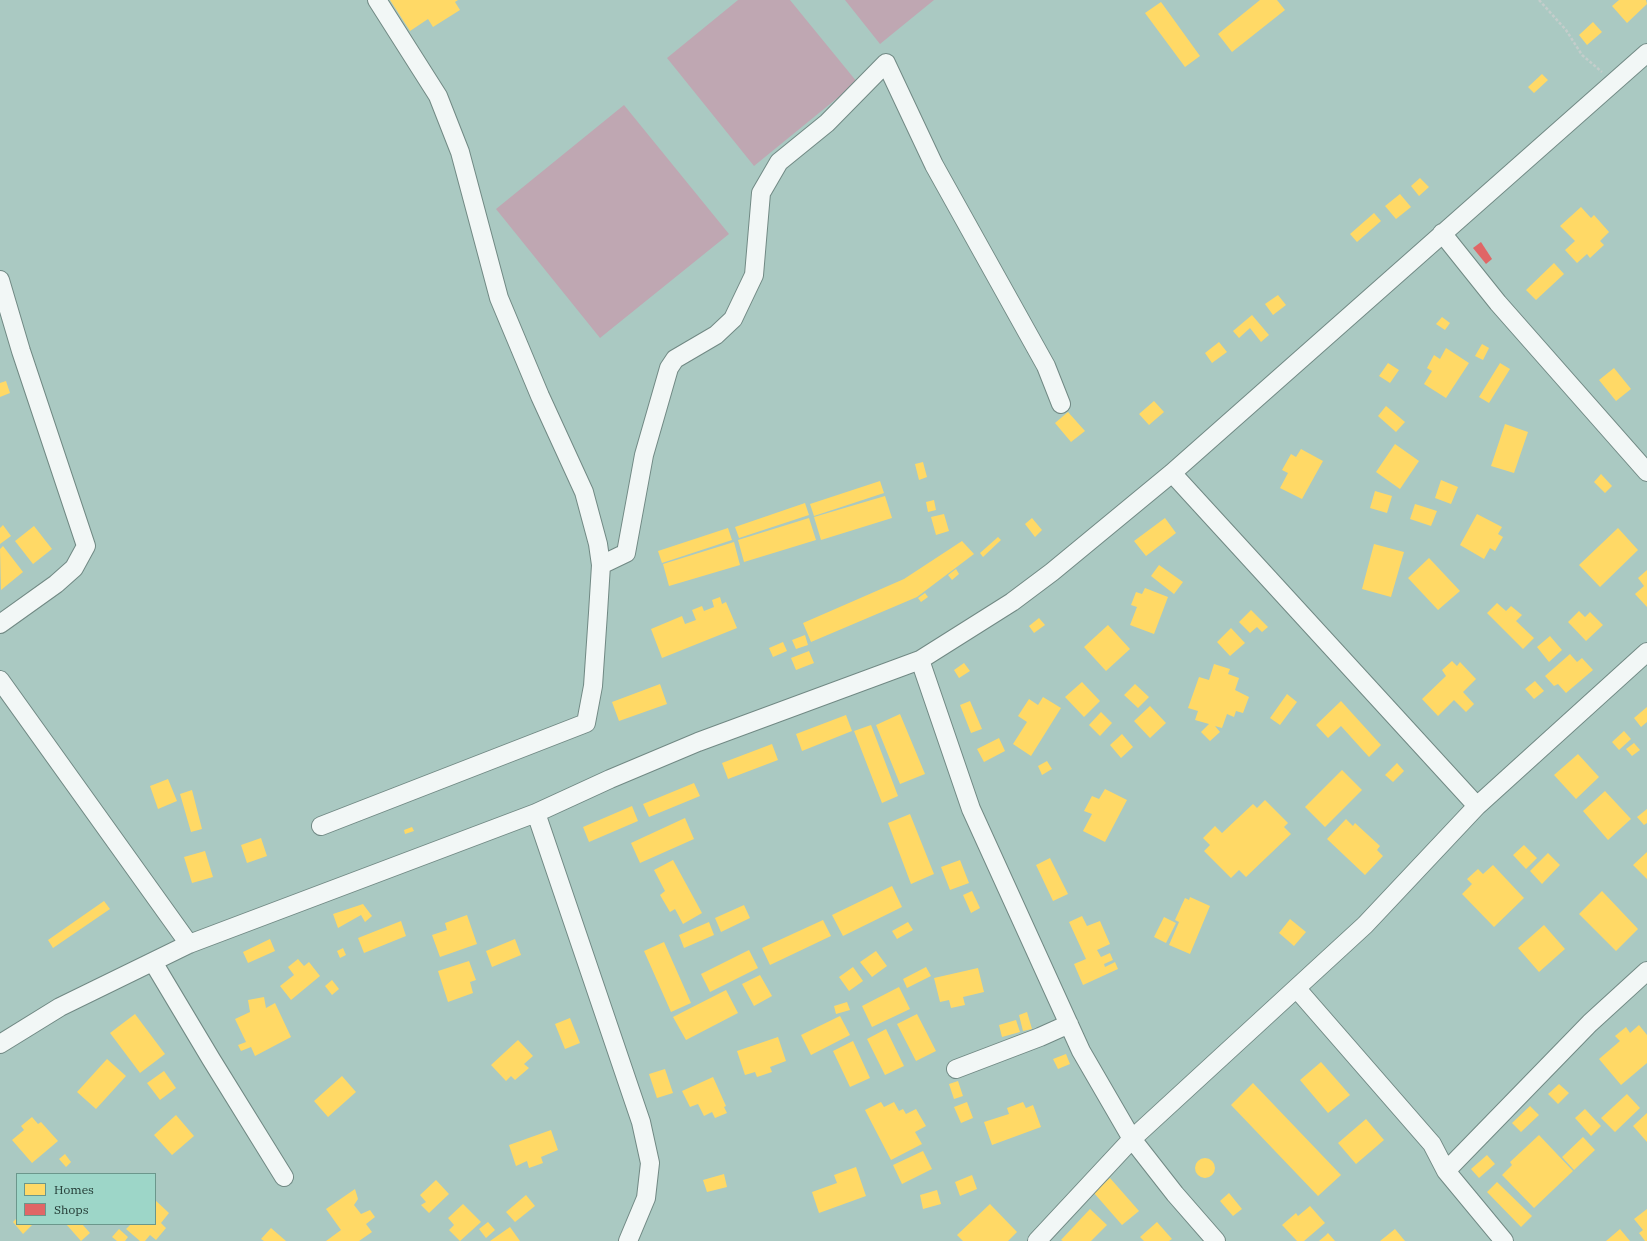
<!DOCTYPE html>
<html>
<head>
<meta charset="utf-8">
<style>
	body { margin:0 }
	#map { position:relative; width:1647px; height:1241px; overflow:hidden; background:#aac9c2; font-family:"IBM Plex Serif",serif }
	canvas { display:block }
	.legend { position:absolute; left:16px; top:1173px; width:140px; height:52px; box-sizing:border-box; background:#9dd6c8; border:1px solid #6b978c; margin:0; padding:5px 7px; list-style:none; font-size:12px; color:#213832 }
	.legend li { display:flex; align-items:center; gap:8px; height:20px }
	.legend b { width:20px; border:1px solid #6b978c }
</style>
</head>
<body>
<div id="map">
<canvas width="1647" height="1241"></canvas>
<ul class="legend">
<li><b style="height:11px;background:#ffd966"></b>Homes</li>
<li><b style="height:11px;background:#e06666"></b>Shops</li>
</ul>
</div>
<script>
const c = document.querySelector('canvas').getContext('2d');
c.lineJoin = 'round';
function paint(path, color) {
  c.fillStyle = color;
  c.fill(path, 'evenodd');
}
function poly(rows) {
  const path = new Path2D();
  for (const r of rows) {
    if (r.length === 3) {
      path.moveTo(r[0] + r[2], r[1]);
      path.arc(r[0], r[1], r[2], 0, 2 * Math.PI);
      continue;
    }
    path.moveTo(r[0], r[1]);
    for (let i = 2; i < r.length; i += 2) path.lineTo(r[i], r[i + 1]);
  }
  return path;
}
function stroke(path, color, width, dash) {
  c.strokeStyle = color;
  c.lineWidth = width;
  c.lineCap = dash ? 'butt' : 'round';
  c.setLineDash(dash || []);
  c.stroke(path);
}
paint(poly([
	[738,0,790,0,857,82,754,166,667,58],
	[845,0,934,0,880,44],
	[624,105,729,234,600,338,496,209]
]), '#bfa7b2');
paint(poly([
	[390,0,458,0,455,2,460,10,433,27,428,19,410,31],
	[1260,0,1277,0,1285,10,1232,52,1218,34],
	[1619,0,1646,0,1647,4,1627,23,1612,6],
	[1161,2,1200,56,1185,67,1145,13],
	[1593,22,1602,32,1587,45,1579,35],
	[1542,74,1548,80,1534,93,1528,87],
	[1420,178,1429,187,1419,196,1411,186],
	[1400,194,1411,207,1396,219,1385,206],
	[1581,207,1591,218,1594,215,1609,232,1600,241,1604,245,1590,258,1587,254,1577,263,1565,250,1575,241,1560,226],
	[1374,213,1381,221,1357,242,1350,234],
	[1554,263,1564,274,1536,300,1526,290],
	[1278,295,1286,305,1273,315,1265,304],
	[1252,315,1269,335,1261,342,1250,328,1239,338,1233,331],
	[1442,317,1450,323,1445,330,1436,324],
	[1219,342,1227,352,1212,363,1205,353],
	[1482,344,1489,348,1483,360,1475,356],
	[1446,348,1469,363,1446,398,1424,384,1432,371,1427,368,1434,355,1440,359],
	[1388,363,1399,370,1390,383,1379,376],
	[1500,363,1510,369,1489,403,1479,397],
	[1614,368,1631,389,1616,401,1599,380],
	[6,381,10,393,0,397,0,383],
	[1154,401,1164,412,1149,425,1139,414],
	[1386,406,1405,422,1396,432,1378,416],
	[1068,412,1085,431,1071,442,1055,423],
	[1505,424,1528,432,1514,473,1491,466],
	[1395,444,1419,461,1400,489,1376,472],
	[1301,449,1323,461,1302,499,1280,488,1288,473,1282,470,1291,454,1296,457],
	[923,462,927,477,919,480,915,464],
	[1601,474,1612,486,1605,493,1594,482],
	[1441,480,1458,487,1451,504,1435,498],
	[880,481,884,493,814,516,810,504],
	[1375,491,1392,496,1387,513,1370,508],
	[885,496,892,518,821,540,814,517],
	[934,500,936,510,928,512,926,502],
	[805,503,809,515,739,538,735,527],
	[1415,504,1437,511,1431,526,1410,519],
	[944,514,949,531,936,535,931,517],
	[1477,514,1502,527,1498,534,1503,537,1495,551,1490,548,1484,559,1460,545],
	[809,518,816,540,744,562,738,540],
	[1032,518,1042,530,1035,537,1025,524],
	[1165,518,1176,533,1146,556,1134,541],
	[3,525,11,536,0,544,0,528],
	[34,526,52,549,33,564,15,541],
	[728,528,732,540,662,563,658,551],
	[1618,528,1638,550,1600,587,1579,565],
	[998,537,1001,540,983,557,980,553],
	[962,541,974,554,917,597,811,642,803,623,904,579],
	[734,542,740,565,669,586,663,564],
	[1374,544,1404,552,1391,597,1362,589],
	[3,546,23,572,1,590,0,549],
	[1429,558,1460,591,1438,610,1408,578],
	[1159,565,1183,582,1174,594,1151,576],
	[956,569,959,574,952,580,948,575],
	[1647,570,1647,607,1635,594,1644,586,1638,578],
	[1145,588,1168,597,1154,634,1130,625,1137,607,1131,605,1136,592,1142,594],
	[925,593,928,597,921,602,918,598],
	[720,597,722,604,726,602,737,628,662,658,651,629,682,616,685,624,696,620,692,610,702,606,704,611,714,607,712,600],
	[1497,603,1506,611,1511,606,1522,615,1516,621,1534,638,1523,649,1487,613],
	[1251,610,1268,627,1262,632,1257,627,1250,633,1239,622],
	[1579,611,1585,617,1590,612,1603,625,1586,641,1568,622],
	[1039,618,1045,625,1034,633,1029,626],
	[1108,625,1130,649,1106,671,1084,647],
	[1231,628,1245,643,1230,656,1217,642],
	[805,635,808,645,796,649,792,640],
	[1550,636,1562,650,1549,662,1537,647],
	[783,642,787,651,773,657,769,648],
	[809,651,814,663,796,670,791,658],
	[1570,654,1577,662,1582,658,1593,670,1566,693,1558,684,1554,686,1545,676],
	[1452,661,1457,666,1460,662,1476,679,1463,692,1474,704,1466,712,1454,700,1438,716,1422,699,1446,676,1442,670],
	[964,663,970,671,959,678,954,670],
	[1214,664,1230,669,1228,674,1239,678,1235,690,1249,697,1243,713,1236,711,1234,717,1227,714,1222,728,1215,726,1220,732,1210,741,1201,732,1209,724,1195,720,1198,711,1188,708,1199,677,1209,680],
	[1535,681,1544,691,1534,699,1525,689],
	[1082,682,1100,701,1084,717,1065,697],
	[660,684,667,704,619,721,612,702],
	[1135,684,1149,697,1138,708,1124,695],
	[1287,694,1297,702,1280,725,1270,718],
	[1043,697,1061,708,1031,756,1013,744,1027,722,1018,716,1029,699,1038,705],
	[970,701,982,729,971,733,960,705],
	[1341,701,1381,745,1369,757,1341,726,1328,738,1316,725],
	[1150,706,1166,723,1150,738,1134,721],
	[1647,707,1647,722,1641,727,1634,718],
	[1101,712,1112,723,1100,736,1089,725],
	[900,714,925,774,900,784,876,725],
	[846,715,852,731,802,751,796,734],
	[871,725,898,796,882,803,854,731],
	[1624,731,1631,739,1619,750,1612,742],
	[1122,734,1133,747,1121,758,1110,745],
	[999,738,1005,751,984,762,977,749],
	[1634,743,1640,750,1632,756,1626,749],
	[772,744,778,760,728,779,722,763],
	[1578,754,1599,777,1576,799,1554,775],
	[1047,761,1052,769,1042,775,1038,766],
	[1397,763,1404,771,1393,782,1385,775],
	[1342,770,1362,790,1325,827,1305,807],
	[168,779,177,801,158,809,150,786],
	[694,783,700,796,649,817,643,804],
	[1105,789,1127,800,1105,842,1083,831,1092,814,1084,811,1092,796,1099,799],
	[192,790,202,829,191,832,180,794],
	[1605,791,1631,819,1608,840,1583,811],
	[1265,800,1288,823,1284,827,1291,834,1246,877,1239,870,1231,878,1204,851,1210,845,1203,838,1215,826,1222,833,1253,804,1257,808],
	[632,806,638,821,589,842,583,827],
	[1647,809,1647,823,1644,825,1637,817],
	[910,814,934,874,911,884,888,823],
	[685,818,694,839,640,863,631,843],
	[1346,819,1353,826,1355,823,1380,846,1377,850,1383,856,1365,875,1327,839],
	[412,827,414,831,405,834,404,830],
	[261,838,267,856,247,863,241,845],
	[1524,845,1537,858,1526,869,1513,855],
	[205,851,213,877,192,883,184,857],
	[1647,852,1647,879,1633,865],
	[1548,853,1560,865,1542,884,1530,871],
	[1050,858,1068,894,1053,901,1036,865],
	[673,860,702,913,683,924,675,909,670,912,660,895,665,891,654,870],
	[960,860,969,883,950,890,941,867],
	[1493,865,1524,898,1494,927,1462,894,1472,884,1467,879,1478,869,1483,874],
	[892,886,902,907,843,936,832,915],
	[972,891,980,908,971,913,963,895],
	[1602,891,1638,929,1616,951,1579,914],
	[1190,897,1210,906,1190,954,1169,945,1179,922,1175,920,1185,898,1189,900],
	[104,901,110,909,53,948,48,940],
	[363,904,372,916,365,922,361,915,338,928,333,914],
	[744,905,750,918,721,932,715,918],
	[467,915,477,944,440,957,432,935,447,930,445,923],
	[1082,916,1087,926,1100,921,1110,944,1097,950,1101,957,1110,953,1113,960,1104,964,1105,967,1115,962,1118,969,1083,985,1074,964,1086,959,1069,922],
	[1164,917,1176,923,1166,943,1154,937],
	[1290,919,1306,932,1294,946,1279,933],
	[823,920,831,936,770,965,762,948],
	[401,921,406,936,364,953,358,938],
	[709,922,714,935,684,948,679,935],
	[908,922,913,930,897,939,892,931],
	[1544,925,1565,949,1539,972,1518,948],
	[270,939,275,951,248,963,243,952],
	[515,939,521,955,492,967,486,951],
	[664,942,691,1003,671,1012,644,951],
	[343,948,346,955,340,958,337,951],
	[749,950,758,968,710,992,701,974],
	[876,951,887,966,872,977,860,962],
	[298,959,304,966,309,962,320,976,291,1000,280,986,294,975,288,967],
	[469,961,476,980,470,982,473,993,448,1002,438,971],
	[853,967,863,981,849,991,839,977],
	[926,967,931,976,907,988,903,979],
	[978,968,984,992,963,997,965,1005,951,1008,949,1000,940,1002,934,978],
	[760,975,772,996,754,1006,742,984],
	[332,980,339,989,332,995,325,986],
	[899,987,910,1009,872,1027,862,1006],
	[726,990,738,1013,686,1040,673,1017],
	[264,997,266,1008,275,1003,291,1037,255,1056,251,1047,241,1051,238,1045,246,1042,235,1019,250,1012,248,1000],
	[847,1002,850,1010,836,1014,834,1006],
	[1027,1012,1032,1029,1023,1031,1019,1015],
	[135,1014,165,1054,140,1073,110,1033],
	[917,1014,936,1051,916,1061,897,1024],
	[840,1016,850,1035,811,1055,801,1035],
	[570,1018,580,1043,565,1049,555,1024],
	[1016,1020,1020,1032,1002,1037,999,1025],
	[1639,1025,1647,1035,1647,1063,1621,1085,1599,1059,1620,1041,1615,1036,1626,1027,1630,1033],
	[886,1029,904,1066,885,1075,867,1039],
	[778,1037,786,1061,770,1067,772,1072,757,1077,755,1072,745,1075,737,1051],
	[518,1040,533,1056,524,1064,529,1068,515,1080,511,1076,506,1081,491,1065],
	[853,1041,870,1078,850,1087,833,1051],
	[1066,1054,1070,1064,1058,1069,1053,1059],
	[107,1059,126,1076,96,1109,77,1092],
	[1321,1062,1350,1095,1328,1113,1300,1080],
	[665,1069,673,1093,657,1098,649,1074],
	[164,1071,176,1088,160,1100,147,1083],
	[342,1076,356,1092,328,1117,314,1101],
	[713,1077,726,1106,724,1107,727,1113,715,1118,712,1112,704,1116,698,1104,690,1107,682,1091],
	[958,1081,963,1096,954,1099,949,1084],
	[1253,1083,1341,1175,1318,1196,1231,1105],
	[1559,1084,1569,1093,1558,1104,1548,1094],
	[1627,1094,1640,1108,1615,1132,1601,1118],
	[881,1102,884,1107,894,1102,899,1111,903,1109,906,1114,916,1109,926,1126,915,1132,922,1144,891,1160,865,1110],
	[967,1102,973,1118,961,1123,954,1107],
	[1023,1102,1026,1108,1033,1105,1041,1127,992,1145,984,1122,1009,1114,1007,1108],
	[1530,1106,1539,1115,1521,1132,1512,1123],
	[1585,1109,1601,1126,1591,1136,1575,1118],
	[1647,1113,1647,1142,1633,1126],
	[176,1115,194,1136,172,1155,154,1135],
	[32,1117,38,1124,41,1122,58,1141,32,1163,12,1140,24,1130,21,1126],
	[1366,1119,1384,1140,1356,1164,1338,1143],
	[551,1130,558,1150,541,1157,543,1163,529,1168,527,1161,516,1166,509,1145],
	[1539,1135,1573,1171,1534,1208,1502,1175,1512,1165,1510,1162],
	[1583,1137,1595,1150,1574,1170,1562,1157],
	[923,1151,932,1169,902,1184,893,1165],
	[65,1154,71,1162,66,1167,59,1159],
	[1487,1155,1495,1164,1479,1178,1471,1169],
	[1205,1168,10],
	[856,1167,866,1196,819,1213,812,1192,837,1183,834,1175],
	[724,1174,727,1187,707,1192,703,1180],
	[972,1175,977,1189,960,1196,955,1182],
	[1110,1178,1139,1211,1122,1225,1094,1193],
	[436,1180,449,1194,429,1213,421,1205,426,1202,420,1195],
	[1497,1182,1532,1216,1521,1227,1487,1192],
	[355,1189,358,1199,354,1205,361,1214,370,1210,375,1217,366,1224,372,1232,359,1241,326,1241,341,1230,326,1209],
	[937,1190,941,1204,923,1209,920,1195],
	[1229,1193,1242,1209,1233,1216,1220,1201],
	[526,1195,535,1206,515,1222,506,1212],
	[155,1200,169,1213,161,1223,166,1228,156,1240,150,1235,145,1241,140,1241,126,1229,131,1224,155,1224],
	[463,1204,481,1222,460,1241,449,1230,454,1225,448,1218],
	[990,1204,1017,1232,1008,1241,963,1241,957,1235],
	[1310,1206,1325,1223,1304,1241,1297,1241,1282,1225,1296,1213,1298,1216],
	[1090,1209,1107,1225,1091,1241,1063,1241,1061,1240],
	[1647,1209,1647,1241,1645,1241,1639,1233,1643,1230,1634,1219],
	[17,1218,17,1224,32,1225,23,1234,13,1222],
	[488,1222,495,1230,486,1238,479,1229],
	[1157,1222,1172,1239,1169,1241,1144,1241,1140,1237],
	[66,1224,82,1224,90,1233,81,1241],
	[510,1227,520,1241,490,1241],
	[271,1228,286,1241,264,1241,261,1239],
	[119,1229,128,1237,125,1241,117,1241,112,1237],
	[1395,1229,1405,1241,1380,1241],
	[1620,1229,1630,1241,1606,1241],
	[1328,1233,1335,1241,1319,1241,1325,1236]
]), '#ffd966');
paint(poly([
	[1481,242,1492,259,1486,264,1473,248]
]), '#e06666');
const minor = poly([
	[1442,233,1498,303,1647,472],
	[0,280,21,351,86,546,74,568,56,584,0,624],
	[1172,473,1477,806],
	[601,565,626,553,644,455,669,368,675,359,716,335,733,319,754,275,761,193,779,162,827,123,886,63,934,165,1046,366,1061,404],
	[920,660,971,809,1081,1051,1132,1139,1175,1194,1216,1241],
	[0,680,189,944],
	[536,813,641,1122,650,1163,646,1198,628,1241],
	[321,826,586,723,593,686,598,613,601,565,598,544,584,492,540,396,499,298,460,152,438,96,377,0],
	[153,962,211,1059,284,1177],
	[1297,989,1432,1144,1446,1171,1504,1241],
	[0,1044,60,1007,189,944,536,813,610,779,698,742,920,660,1012,602,1052,572,1172,473,1647,53],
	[956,1069,1040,1037,1069,1024],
	[1446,1171,1590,1023,1647,971],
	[1037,1241,1132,1139,1365,925,1477,806,1647,652]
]);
stroke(minor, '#718984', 20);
stroke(poly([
	[1539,0,1566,30,1582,55,1602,72]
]), '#c4cdcb', 2.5, [3, 2]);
stroke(minor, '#f2f7f6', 18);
</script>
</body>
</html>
